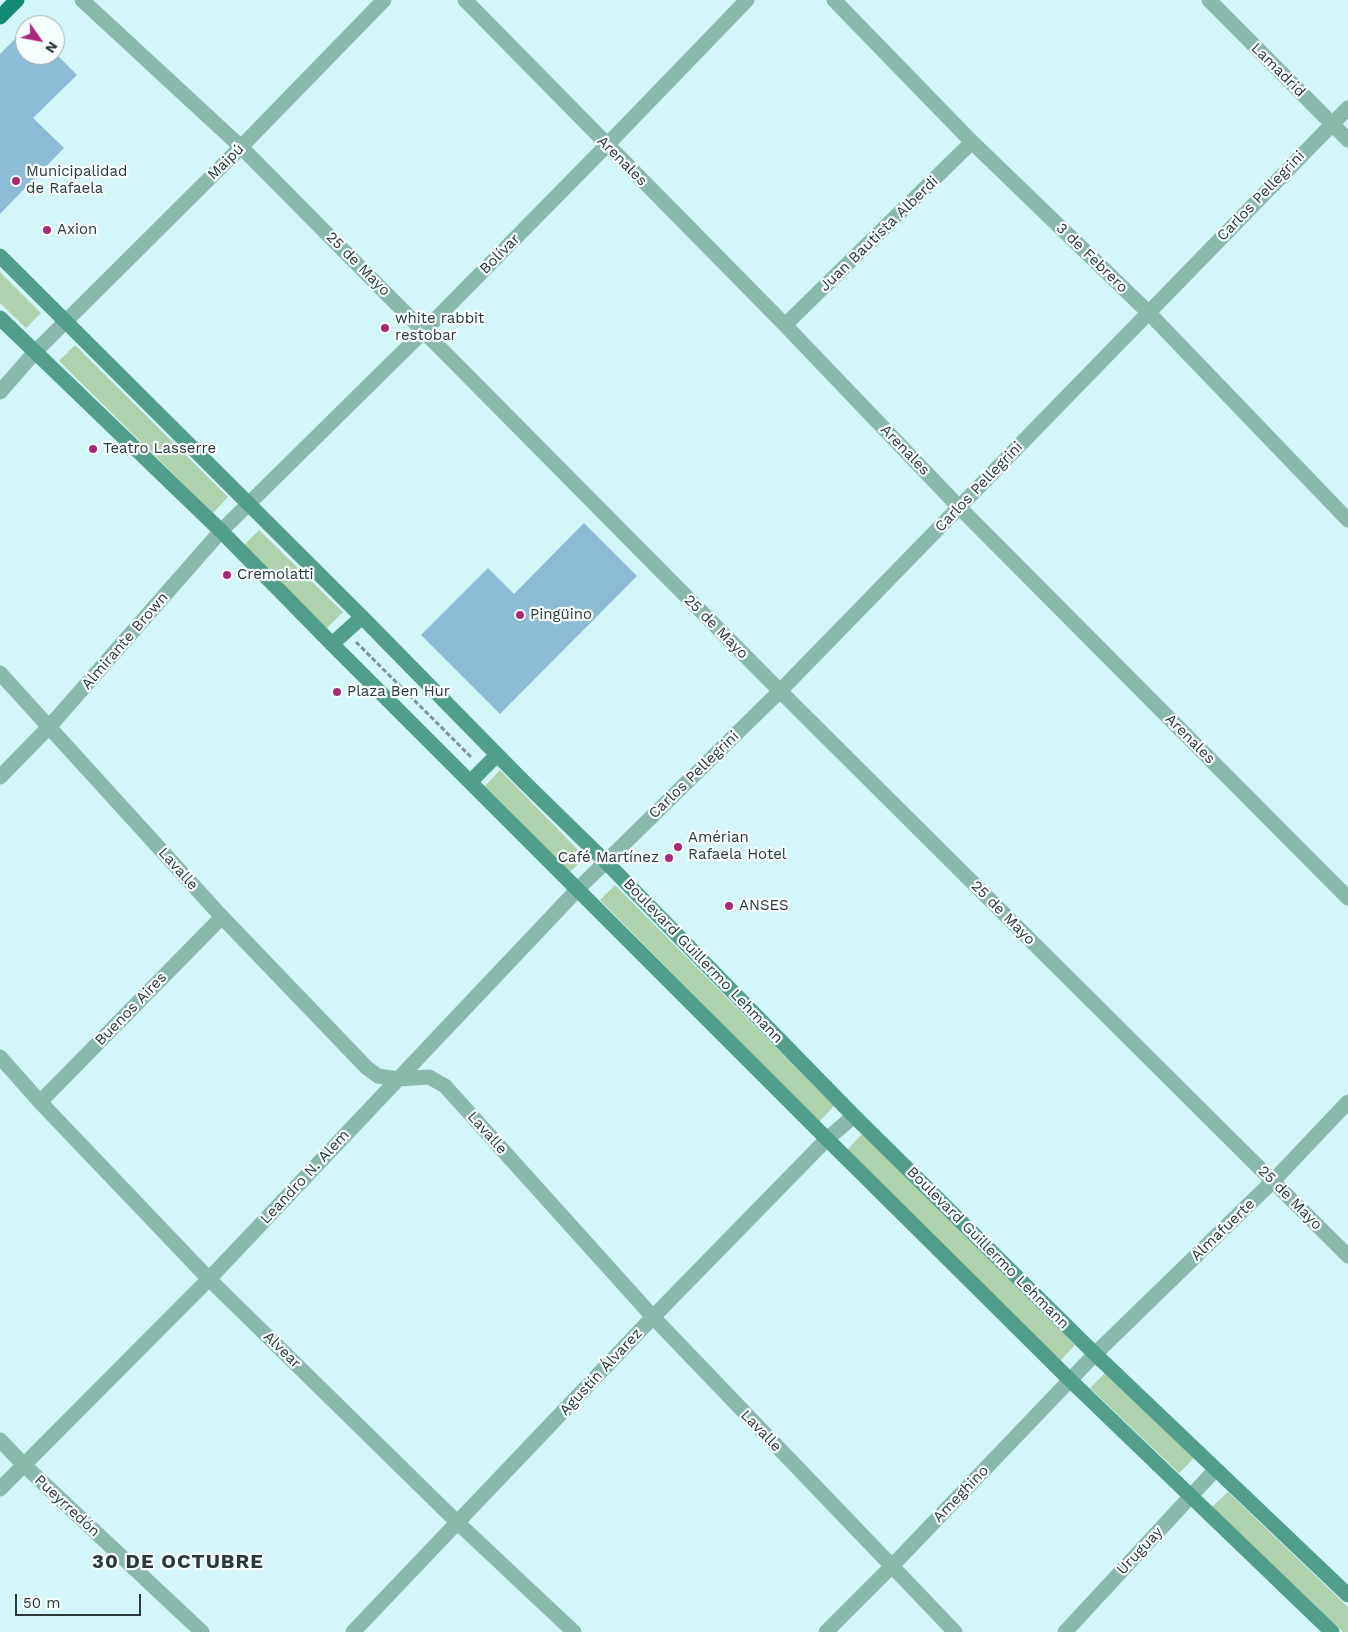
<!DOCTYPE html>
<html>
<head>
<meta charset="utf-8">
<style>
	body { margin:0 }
	#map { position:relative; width:1348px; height:1632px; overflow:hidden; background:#d3f6f9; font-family:"Work Sans",sans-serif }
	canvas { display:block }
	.north { position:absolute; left:15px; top:15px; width:50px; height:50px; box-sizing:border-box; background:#f6fdfd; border:1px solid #a5afaf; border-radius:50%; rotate:123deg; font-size:14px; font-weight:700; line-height:20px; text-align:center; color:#2b393a }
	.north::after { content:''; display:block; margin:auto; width:18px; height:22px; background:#aa2976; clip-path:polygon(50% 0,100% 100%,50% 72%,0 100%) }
	.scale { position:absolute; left:15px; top:1594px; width:126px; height:22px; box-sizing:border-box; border:2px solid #2b393a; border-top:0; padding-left:6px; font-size:15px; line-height:18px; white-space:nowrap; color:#2b393a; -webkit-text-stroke:4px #f6fdfd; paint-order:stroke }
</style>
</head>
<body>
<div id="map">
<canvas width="1348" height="1632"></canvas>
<div class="north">N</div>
<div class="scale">50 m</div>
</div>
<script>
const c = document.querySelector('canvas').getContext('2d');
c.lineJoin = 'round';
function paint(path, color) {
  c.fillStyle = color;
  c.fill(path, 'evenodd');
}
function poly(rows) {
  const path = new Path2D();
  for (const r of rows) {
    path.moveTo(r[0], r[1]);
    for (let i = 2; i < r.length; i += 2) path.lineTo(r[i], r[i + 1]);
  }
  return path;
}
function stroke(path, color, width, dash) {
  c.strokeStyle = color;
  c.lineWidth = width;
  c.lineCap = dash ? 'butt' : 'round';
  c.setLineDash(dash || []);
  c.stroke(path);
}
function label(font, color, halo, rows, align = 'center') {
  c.font = font + ' "Work Sans",sans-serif';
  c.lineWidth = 4.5;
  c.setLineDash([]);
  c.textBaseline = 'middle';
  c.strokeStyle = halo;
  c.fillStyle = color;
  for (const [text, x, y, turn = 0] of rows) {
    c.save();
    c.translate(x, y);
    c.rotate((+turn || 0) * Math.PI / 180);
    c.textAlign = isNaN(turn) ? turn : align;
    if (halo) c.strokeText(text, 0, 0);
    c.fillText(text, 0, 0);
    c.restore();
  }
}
paint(poly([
	[0,272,41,313,26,328,0,303],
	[75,345,228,497,213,513,59,361],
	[259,530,343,612,327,628,244,545],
	[500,770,585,857,570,872,485,786],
	[615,885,834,1106,819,1122,600,900],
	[862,1134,1075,1345,1060,1361,847,1150],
	[1105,1373,1194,1458,1179,1473,1090,1388],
	[1228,1492,1348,1607,1348,1632,1343,1632,1212,1507]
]), '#aed1ae');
paint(poly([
	[25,29,25,55,57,55,77,75,33,118,64,148,0,214,0,54],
	[584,523,637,576,500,714,421,635,488,568,514,594]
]), '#8bbbd5');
stroke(poly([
	[356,642,472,758]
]), '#7d9597', 3, [5, 2.5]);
stroke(poly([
	[82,0,241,147,780,691,1348,1256],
	[465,0,785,325,959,507,1348,898],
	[834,0,972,142,1148,312,1348,520],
	[1209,0,1348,140],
	[785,325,972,142],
	[0,392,35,352,241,147,384,0],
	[0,673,222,917,367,1068,378,1076,398,1079,429,1077,445,1086,653,1317,955,1632],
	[0,777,49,727,221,531,424,331,607,145,747,0],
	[0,1057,40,1102,209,1279,458,1523,574,1632],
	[40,1102,222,917],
	[0,1440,24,1465,202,1632],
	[0,1489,209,1279,578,889,780,691,1348,108],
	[353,1632,653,1317,827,1139,854,1116],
	[826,1632,891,1567,1095,1354,1273,1181,1348,1102],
	[1065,1632,1215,1470]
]), '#89b9ab', 15);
stroke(poly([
	[0,256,362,617,524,782,605,861,854,1116,1095,1354,1348,1595],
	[0,318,221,531,332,644,827,1139,1070,1380,1332,1632],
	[332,644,362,617],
	[470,782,497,755]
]), '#519f8a', 15);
stroke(poly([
	[0,17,17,0]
]), '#138b73', 15);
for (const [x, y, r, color] of [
	[16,181,5,"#aa2976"],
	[47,230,5,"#aa2976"],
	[385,328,5,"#aa2976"],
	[93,449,5,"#aa2976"],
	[227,575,5,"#aa2976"],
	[520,615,5,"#aa2976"],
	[337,692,5,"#aa2976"],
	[678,847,5,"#aa2976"],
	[669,858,5,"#aa2976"],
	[729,906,5,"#aa2976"]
]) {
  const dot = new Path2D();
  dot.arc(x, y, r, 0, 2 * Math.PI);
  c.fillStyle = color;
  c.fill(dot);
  stroke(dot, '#f6fdfd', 2);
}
label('15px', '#2b393a', '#f6fdfd', [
	["Lamadrid",1278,70,45],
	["Arenales",622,161,45],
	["Maipú",226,162,-45],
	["Carlos Pellegrini",1261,196,-46],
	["Juan Bautista Alberdi",879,234,-44],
	["Bolívar",500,254,-45],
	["3 de Febrero",1092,258,44],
	["25 de Mayo",358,264,45],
	["Arenales",905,450,46],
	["Carlos Pellegrini",979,487,-46],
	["25 de Mayo",716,627,45],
	["Almirante Brown",125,641,-49],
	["Arenales",1190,739,45],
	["Carlos Pellegrini",694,775,-44],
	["Lavalle",178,869,48],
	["25 de Mayo",1003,913,45],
	["Boulevard Guillermo Lehmann",703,961,46],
	["Buenos Aires",131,1009,-46],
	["Lavalle",487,1133,48],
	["Leandro N. Alem",305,1177,-47],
	["25 de Mayo",1290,1198,45],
	["Almafuerte",1223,1230,-44],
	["Boulevard Guillermo Lehmann",988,1248,45],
	["Alvear",282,1350,44],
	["Agustín Álvarez",601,1372,-47],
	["Lavalle",761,1431,46],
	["Ameghino",961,1494,-46],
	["Pueyrredón",67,1506,43],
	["Uruguay",1140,1551,-47]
]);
label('15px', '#2b393a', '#f6fdfd', [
	["Municipalidad",26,172],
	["de Rafaela",26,189],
	["Axion",57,230],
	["white rabbit",395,319],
	["restobar",395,336],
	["Teatro Lasserre",103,449],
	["Cremolatti",237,575],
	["Pingüino",530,615],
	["Plaza Ben Hur",347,692],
	["Amérian",688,838],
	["Rafaela Hotel",688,855],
	["Café Martínez",659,858,"right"],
	["ANSES",739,906]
], 'left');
c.letterSpacing = '1px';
label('bold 20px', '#2b393a', '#f6fdfd', [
	["30 DE OCTUBRE",178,1562]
]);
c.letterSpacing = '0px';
</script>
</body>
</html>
